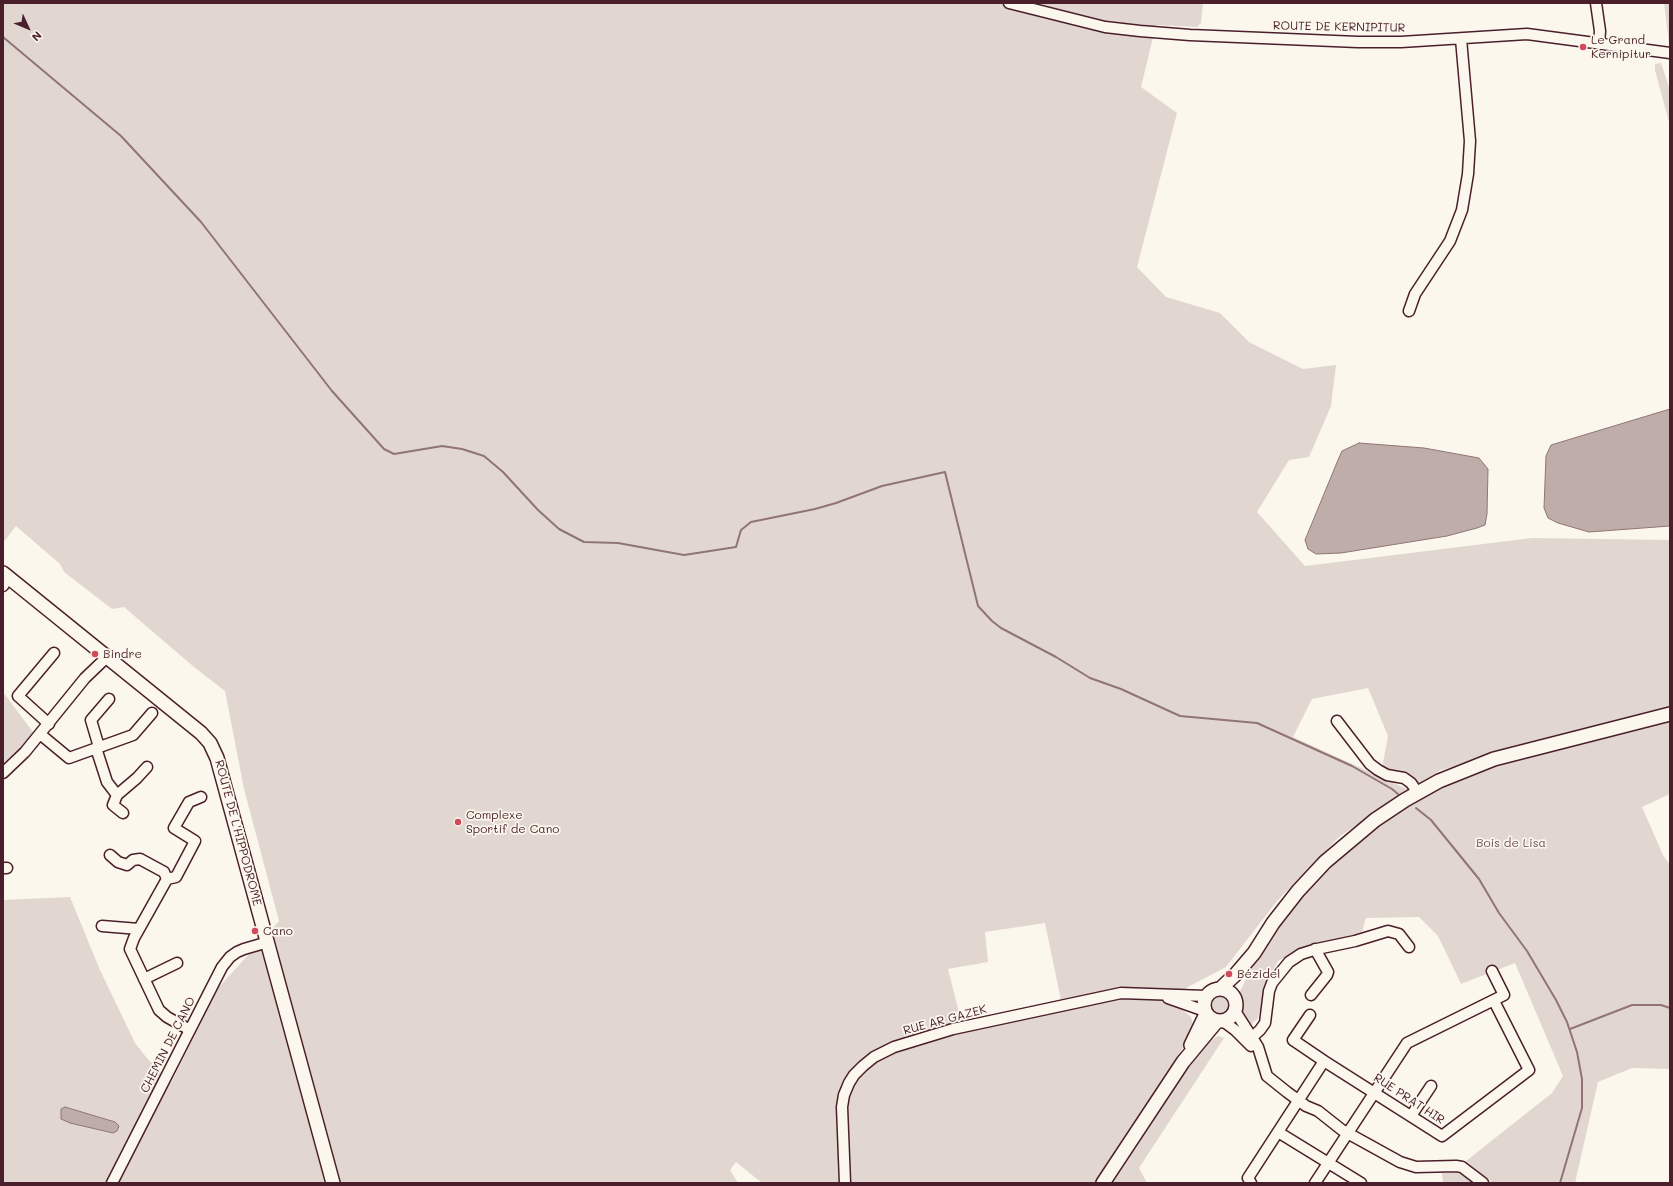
<!DOCTYPE html>
<html>
<head>
<meta charset="utf-8">
<style>
	body { margin:0 }
	#map { position:relative; width:1673px; height:1186px; overflow:hidden; background:#fbf7ec; font-family:Mali,sans-serif }
	canvas { display:block }
	.frame { position:absolute; inset:0; border:4px solid #4a1f2b; pointer-events:none }
	.north { position:absolute; left:8px; top:8px; width:40px; height:40px; -webkit-text-stroke:3px #fbf7ec; paint-order:stroke; rotate:134deg; font-size:11px; font-weight:700; line-height:16px; text-align:center; color:#4a1f2b }
	.north::after { content:''; display:block; margin:auto; width:14px; height:18px; background:#4a1f2b; clip-path:polygon(50% 0,100% 100%,50% 72%,0 100%) }
</style>
</head>
<body>
<div id="map">
<canvas width="1673" height="1186"></canvas>
<div class="frame"></div>
<div class="north">N</div>
</div>
<script>
const c = document.querySelector('canvas').getContext('2d');
c.lineJoin = 'round';
function paint(path, color) {
  c.fillStyle = color;
  c.fill(path, 'evenodd');
}
function poly(rows) {
  const path = new Path2D();
  for (const r of rows) {
    if (r.length === 3) {
      path.moveTo(r[0] + r[2], r[1]);
      path.arc(r[0], r[1], r[2], 0, 2 * Math.PI);
      continue;
    }
    path.moveTo(r[0], r[1]);
    for (let i = 2; i < r.length; i += 2) path.lineTo(r[i], r[i + 1]);
  }
  return path;
}
function stroke(path, color, width, dash) {
  c.strokeStyle = color;
  c.lineWidth = width;
  c.lineCap = dash ? 'butt' : 'round';
  c.setLineDash(dash || []);
  c.stroke(path);
}
function label(font, color, halo, rows, align = 'center') {
  c.font = font + ' Mali,sans-serif';
  c.lineWidth = 3.5;
  c.setLineDash([]);
  c.textBaseline = 'middle';
  c.strokeStyle = halo;
  c.fillStyle = color;
  for (const [text, x, y, turn = 0] of rows) {
    c.save();
    c.translate(x, y);
    c.rotate((+turn || 0) * Math.PI / 180);
    c.textAlign = isNaN(turn) ? turn : align;
    if (halo) c.strokeText(text, 0, 0);
    c.fillText(text, 0, 0);
    c.restore();
  }
}
paint(poly([
	[3,3,1203,3,1201,23,1197,27,1156,25,1141,87,1177,113,1137,267,1166,297,1220,313,1249,342,1303,369,1336,365,1331,406,1309,457,1289,460,1257,512,1305,566,1532,538,1670,540,1670,708,1441,770,1418,784,1407,776,1382,768,1388,736,1368,688,1312,699,1293,737,1409,790,1339,837,1277,901,1226,967,1186,988,1180,1008,1191,1017,1193,1026,1173,1068,1095,1183,762,1183,736,1162,730,1170,738,1183,108,1183,106,1181,105,1183,3,1183,3,900,70,897,100,970,135,1043,146,1057,171,1083,219,987,279,921,244,789,225,691,194,667,124,607,112,609,64,572,60,564,16,526,3,543],
	[1045,923,1063,1010,1015,1022,963,1032,962,1024,948,969,988,962,985,932],
	[1664,3,1670,3,1670,43,1669,43],
	[1661,63,1670,90,1670,126,1655,70,1655,64],
	[3,692,33,732,11,761,3,767],
	[1670,719,1670,794,1642,807,1663,855,1670,865,1670,1069,1632,1068,1598,1082,1575,1183,1493,1183,1466,1161,1552,1093,1563,1076,1515,963,1461,984,1438,936,1419,917,1366,918,1362,932,1295,952,1278,961,1265,986,1258,1018,1250,1026,1240,1012,1239,993,1256,960,1297,900,1329,862,1377,825,1449,783,1503,762],
	[1220,1005,11],
	[1218,1036,1224,1038,1139,1168,1147,1183,1109,1183,1197,1048,1207,1041,1209,1042],
	[1442,1173,1458,1173,1476,1183,1443,1183]
]), '#e2d7d0');
const water = poly([
	[1670,409,1670,526,1589,532,1558,523,1548,518,1544,508,1546,456,1551,445,1670,409],
	[1359,443,1424,448,1479,458,1488,469,1487,514,1485,525,1477,528,1447,536,1341,553,1316,554,1308,549,1305,540,1338,460,1342,451,1359,443],
	[65,1107,115,1122,119,1126,117,1131,113,1133,70,1123,61,1119,61,1109,65,1107]
]);
paint(water, '#bfadaa');
stroke(water, '#907477', 1);
stroke(poly([
	[3,37,121,136,201,222,332,391,384,449,394,454,442,446,462,449,484,456,503,472,538,510,559,529,584,542,618,543,684,555,736,547,741,530,751,522,815,509,836,503,882,486,945,472,978,606,992,621,1001,628,1056,657,1090,678,1121,689,1180,716,1257,723,1352,766,1392,789,1398,794],
	[1416,808,1431,820,1479,879,1499,913,1527,951,1556,1000,1567,1022,1577,1052,1582,1079,1582,1108,1560,1183],
	[1570,1029,1632,1005,1661,1005,1670,1008]
]), '#907477', 2);
const minor = poly([
	[1009,3,1105,27,1140,31,1190,35,1358,42,1401,42,1527,34,1670,53],
	[1596,3,1600,31,1599,44],
	[1409,311,1415,294,1450,241,1462,210,1468,174,1470,141,1461,39],
	[3,586,9,577],
	[1337,721,1370,764,1378,770,1387,775,1404,778,1411,783,1418,793],
	[49,724,18,696,54,653],
	[40,734,69,758,133,735,152,713],
	[99,747,91,720,109,699],
	[96,748,107,782,117,795,113,805,123,813],
	[3,773,25,752,85,678,107,657],
	[117,795,137,778,147,767],
	[110,855,118,862,127,865,133,860,140,859,164,872,167,879],
	[3,868,7,868],
	[102,926,139,929],
	[144,979,177,963],
	[1311,995,1327,975,1328,972,1315,949],
	[1168,998,1205,1011],
	[1235,1011,1258,1047,1267,1076,1287,1092,1306,1106,1318,1111,1342,1130,1400,1162,1416,1167,1456,1166,1462,1167,1483,1183],
	[1310,1015,1293,1040,1324,1061],
	[1223,1021,1235,1030,1251,1046],
	[190,1030,167,1017,159,1010,130,949,134,938,167,879,176,877,195,841,174,828,189,802,201,797],
	[1248,1041,1260,1030,1265,1023,1269,991,1272,983,1289,962,1301,954,1317,949,1355,941,1388,931,1399,934,1409,947],
	[1411,1116,1431,1086],
	[1278,1132,1361,1183],
	[112,1183,222,967,230,957,237,952,244,949,268,942],
	[845,1183,842,1107,844,1095,849,1083,854,1075,863,1066,874,1057,894,1047,953,1029,1121,993,1206,996],
	[1251,1183,1248,1178,1324,1061,1442,1136,1529,1070,1494,1001],
	[1315,1183,1407,1043,1504,995,1492,971]
]);
const major = poly([
	[3,573,201,733,210,743,217,758,333,1183],
	[1220,1005,16],
	[1220,989,1236,974,1254,953,1273,923,1298,891,1325,862,1375,820,1405,800,1439,781,1494,759,1670,714],
	[1191,1045,1206,1014],
	[1103,1183,1183,1062,1217,1021]
]);
stroke(minor, '#4a1f2b', 13);
stroke(major, '#4a1f2b', 16);
stroke(minor, '#fbf7ec', 10);
stroke(major, '#fbf7ec', 13);
for (const [x, y, r, color] of [
	[1583,47,4,"#d1495b"],
	[95,654,4,"#d1495b"],
	[458,822,4,"#d1495b"],
	[255,931,4,"#d1495b"],
	[1229,974,4,"#d1495b"]
]) {
  const dot = new Path2D();
  dot.arc(x, y, r, 0, 2 * Math.PI);
  c.fillStyle = color;
  c.fill(dot);
  stroke(dot, '#fbf7ec', 1.5);
}
label('12px', '#4a1f2b', '#fbf7ec', [
	["ROUTE DE KERNIPITUR",1339,27,1],
	["ROUTE DE L'HIPPODROME",238,833,75],
	["RUE AR GAZEK",945,1020,-15],
	["CHEMIN DE CANO",168,1045,-63],
	["RUE PRAT HIR",1409,1099,33]
]);
label('12px', '#4a1f2b', '#fbf7ec', [
	["Le Grand",1591,40],
	["Kernipitur",1591,54],
	["Bindre",103,654],
	["Complexe",466,815],
	["Sportif de Cano",466,829],
	["Cano",263,931],
	["Bézidel",1237,974]
], 'left');
label('12px', '#704d54', '#fbf7ec', [
	["Bois de Lisa",1511,843]
]);
</script>
</body>
</html>
